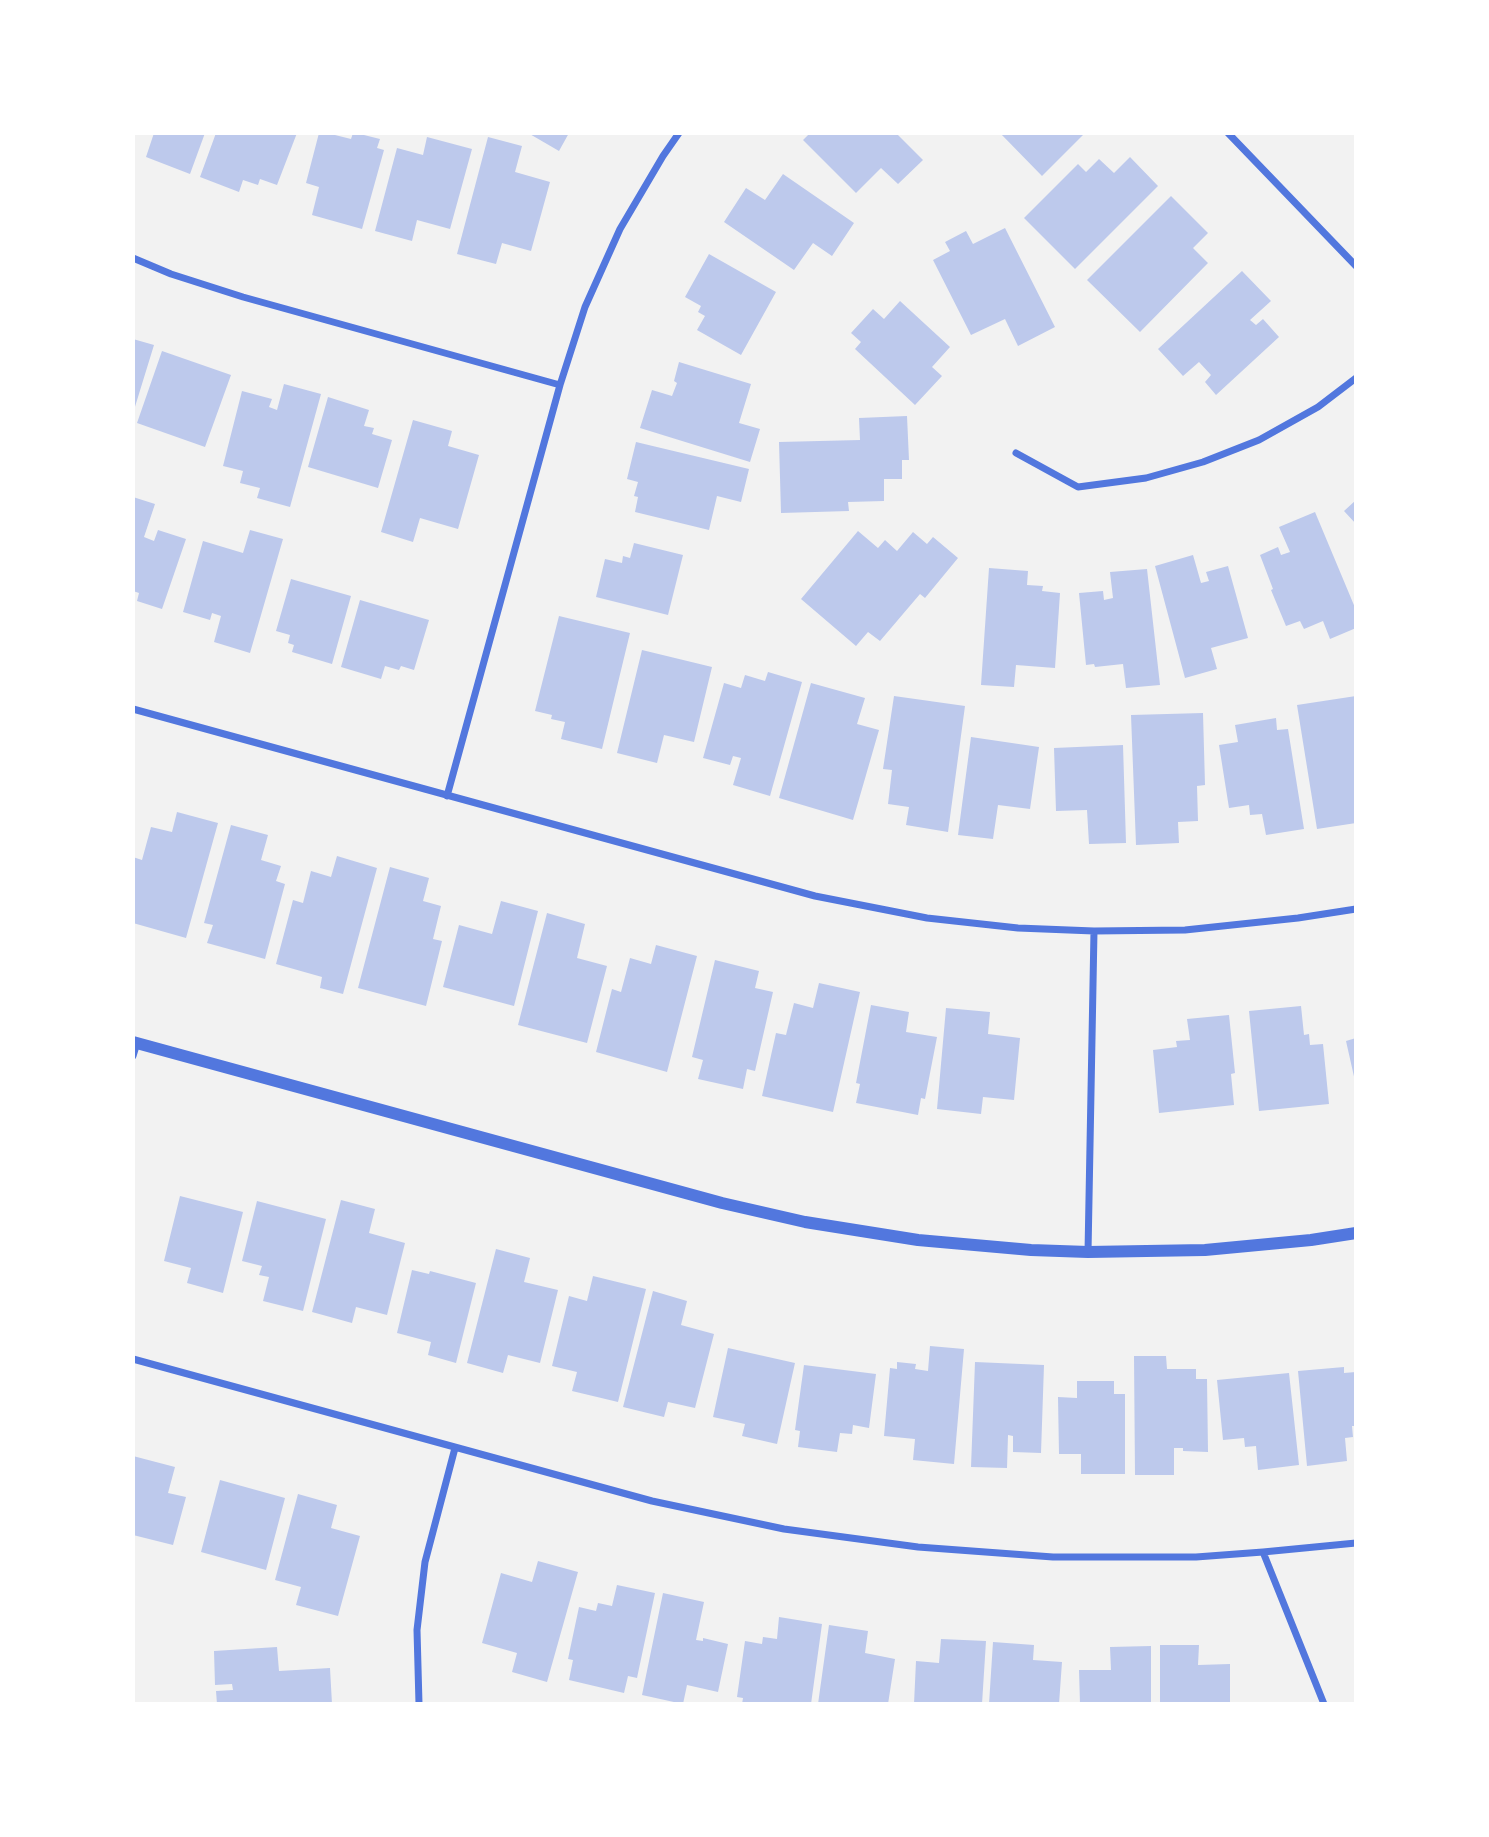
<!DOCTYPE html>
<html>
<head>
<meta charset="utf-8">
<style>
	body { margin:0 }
	#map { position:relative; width:1489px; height:1837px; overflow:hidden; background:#f2f2f2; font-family:"DejaVu Sans",sans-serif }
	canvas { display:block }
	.frame { position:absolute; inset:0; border:135px solid #fff; pointer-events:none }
</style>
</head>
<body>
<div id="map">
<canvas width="1489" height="1837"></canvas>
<div class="frame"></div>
</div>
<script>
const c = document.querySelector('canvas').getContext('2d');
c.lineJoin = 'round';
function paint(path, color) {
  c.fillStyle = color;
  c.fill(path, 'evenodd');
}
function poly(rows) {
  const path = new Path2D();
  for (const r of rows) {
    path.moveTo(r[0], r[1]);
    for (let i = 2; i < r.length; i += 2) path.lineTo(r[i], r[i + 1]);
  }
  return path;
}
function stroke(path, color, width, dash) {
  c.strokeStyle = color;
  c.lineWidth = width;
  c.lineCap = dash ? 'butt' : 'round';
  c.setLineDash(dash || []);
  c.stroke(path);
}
paint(poly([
	[154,133,205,133,190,174,146,157],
	[216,133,297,133,277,185,260,179,258,185,243,180,239,192,200,177],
	[319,133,327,133,351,139,353,133,356,133,380,139,377,148,384,150,362,229,312,215,319,187,306,183],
	[528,133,569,133,559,151],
	[810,133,896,133,923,160,898,184,881,168,856,193,803,140],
	[1000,133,1085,133,1042,176],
	[427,137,472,149,450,229,417,220,412,241,375,231,397,148,423,155],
	[488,137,522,146,515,172,550,182,531,251,502,243,496,264,457,254],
	[1130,157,1158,186,1075,269,1024,218,1078,164,1086,172,1099,159,1114,173],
	[783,174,854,223,832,256,813,243,794,270,724,222,746,188,765,200],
	[1171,196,1208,233,1193,248,1208,263,1140,332,1087,280],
	[1005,228,1055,327,1018,346,1005,319,971,335,933,260,950,251,945,242,966,231,973,244],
	[709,254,776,292,741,355,697,330,705,316,698,312,701,306,685,297],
	[1242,271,1271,301,1250,320,1256,325,1263,319,1279,337,1216,395,1205,382,1211,375,1199,362,1183,376,1158,349],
	[900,301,950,347,932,367,942,376,915,405,855,349,861,342,851,333,873,309,884,319],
	[133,339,154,345,134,410,133,410],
	[162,351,231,375,205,447,137,423],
	[679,362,751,384,739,423,760,429,750,462,640,428,652,390,672,396,677,383,674,381],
	[284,384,321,394,290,507,257,498,260,488,240,483,243,471,223,466,242,391,272,399,269,407,277,410],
	[328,397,369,410,364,426,374,428,372,434,392,440,378,488,308,467],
	[907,416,909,460,902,460,902,479,884,479,884,501,848,502,849,511,781,513,779,442,860,440,859,418],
	[413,420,452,431,448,446,479,455,458,529,420,518,413,542,381,532],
	[636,442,749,469,741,502,717,496,709,530,635,512,638,497,634,496,638,482,627,479],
	[133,497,155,504,144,537,154,541,158,530,186,539,162,609,137,601,139,593,133,591],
	[1356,500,1356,524,1344,511],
	[1315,512,1356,610,1356,628,1330,639,1323,621,1304,629,1300,621,1286,626,1271,590,1273,589,1260,555,1278,547,1281,555,1290,552,1279,527],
	[250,530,283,539,250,653,214,642,221,616,212,613,210,620,183,612,203,541,243,553],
	[858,531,878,548,885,540,897,551,913,532,927,544,933,537,958,558,925,598,920,594,880,641,868,632,856,646,801,599],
	[634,543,683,555,668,615,596,597,605,559,622,563,623,556,630,558],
	[1193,555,1201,583,1209,581,1206,572,1228,566,1248,638,1211,648,1217,669,1185,678,1155,566],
	[989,568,1028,571,1027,585,1043,586,1042,591,1060,593,1055,668,1016,665,1014,687,981,685],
	[1147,569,1160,685,1126,688,1123,664,1095,667,1094,664,1086,665,1079,593,1103,591,1104,600,1113,598,1110,572],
	[291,579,351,596,332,664,292,652,294,645,288,643,290,635,276,631],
	[360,600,429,620,414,670,401,666,399,670,385,666,381,679,341,667],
	[559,616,630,633,602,749,561,739,565,722,551,719,552,715,535,711],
	[642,650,712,667,694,742,664,735,657,763,617,753],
	[768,672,802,682,770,796,733,785,741,758,733,756,730,765,703,758,724,683,741,688,745,675,765,681],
	[811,683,865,698,857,724,879,730,853,820,779,798],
	[894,696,965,706,948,832,906,825,909,807,888,804,892,770,883,769],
	[1356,696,1356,801,1354,801,1356,823,1317,829,1297,705],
	[1203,713,1205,785,1197,786,1198,821,1178,822,1179,843,1136,845,1131,715],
	[1276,718,1277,730,1288,729,1304,829,1266,835,1262,814,1250,815,1249,805,1229,808,1219,745,1238,742,1235,725],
	[971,737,1039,747,1030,809,998,805,993,839,958,835],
	[1123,745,1126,843,1089,844,1087,810,1056,811,1054,748],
	[177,812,218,823,186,938,133,923,133,857,142,860,151,827,172,832],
	[231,825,268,835,261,860,281,866,276,881,285,884,265,959,207,943,213,925,204,923],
	[337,856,377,868,343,994,320,988,322,977,276,964,293,900,303,903,311,871,331,877],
	[390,867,429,878,423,901,441,906,433,939,442,941,426,1006,358,988],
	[501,901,538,911,514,1006,443,987,459,925,492,934],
	[547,913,585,924,577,958,607,966,587,1043,518,1025],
	[656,945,697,956,667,1072,596,1052,612,989,621,992,630,958,651,964],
	[715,960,759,971,755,988,773,992,755,1071,747,1069,743,1089,698,1079,703,1060,692,1057],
	[819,983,860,992,833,1112,762,1096,776,1033,786,1035,794,1003,813,1008],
	[871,1005,909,1012,906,1032,937,1037,925,1099,921,1098,918,1115,856,1103,860,1084,856,1083],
	[1301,1006,1304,1035,1309,1034,1310,1045,1323,1044,1329,1104,1259,1111,1249,1011],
	[946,1008,990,1012,988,1034,1020,1038,1014,1100,983,1097,981,1114,937,1109],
	[1229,1015,1235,1073,1231,1074,1234,1105,1159,1113,1153,1050,1177,1047,1176,1041,1190,1040,1187,1019],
	[1356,1038,1356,1081,1355,1081,1346,1041],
	[180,1196,243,1212,223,1293,187,1283,191,1268,164,1261],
	[341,1200,375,1209,369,1233,405,1243,387,1315,356,1307,352,1323,312,1312],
	[257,1201,326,1219,303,1311,263,1301,269,1277,259,1275,262,1266,242,1261],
	[496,1249,530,1258,524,1282,558,1290,540,1363,508,1355,503,1373,467,1363],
	[412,1270,429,1274,430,1271,476,1283,456,1363,428,1355,431,1342,397,1333],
	[593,1276,646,1289,618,1402,572,1391,577,1372,552,1366,569,1296,587,1301],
	[653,1291,687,1301,681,1325,714,1334,695,1408,668,1402,664,1417,623,1407],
	[930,1346,964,1349,954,1464,913,1460,915,1439,884,1436,890,1368,897,1369,897,1362,916,1364,915,1369,928,1371],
	[728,1348,795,1363,777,1444,742,1436,745,1424,713,1417],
	[1134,1356,1166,1356,1167,1369,1196,1369,1196,1379,1207,1379,1208,1452,1183,1451,1183,1448,1174,1448,1174,1475,1135,1475],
	[975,1362,1044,1365,1041,1453,1013,1452,1013,1436,1008,1435,1007,1468,971,1467],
	[804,1365,876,1374,869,1428,853,1425,852,1434,840,1433,837,1452,798,1447,800,1431,795,1430],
	[1344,1367,1344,1373,1356,1372,1356,1426,1352,1426,1353,1437,1345,1438,1347,1461,1307,1466,1298,1371],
	[1289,1373,1299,1465,1258,1470,1256,1446,1245,1447,1244,1438,1223,1440,1217,1380],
	[1077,1381,1114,1381,1114,1394,1125,1394,1125,1474,1081,1474,1081,1454,1059,1454,1058,1397,1077,1398],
	[133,1456,175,1467,168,1493,186,1497,173,1545,133,1535],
	[220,1480,285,1498,266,1570,201,1552],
	[298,1494,337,1505,331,1528,360,1536,338,1616,296,1605,301,1587,275,1580],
	[538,1561,578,1572,547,1682,512,1672,517,1653,482,1643,501,1573,532,1582],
	[617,1585,655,1593,637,1678,628,1676,624,1693,569,1680,573,1660,568,1659,579,1607,596,1611,598,1603,612,1606],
	[663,1593,704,1602,696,1640,703,1641,703,1638,728,1644,718,1692,687,1685,683,1704,642,1695],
	[779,1617,822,1624,811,1704,742,1704,743,1698,737,1697,745,1641,762,1644,763,1637,777,1639],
	[829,1625,868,1631,865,1653,895,1659,888,1704,818,1704],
	[941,1639,986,1641,982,1704,914,1704,916,1661,939,1663],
	[993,1642,1034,1645,1033,1660,1062,1662,1059,1704,989,1704],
	[1160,1645,1199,1645,1198,1665,1230,1664,1230,1704,1160,1704],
	[1151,1646,1151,1704,1080,1704,1079,1670,1111,1670,1110,1647],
	[277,1647,279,1671,330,1668,332,1704,217,1704,216,1691,233,1690,232,1684,215,1685,214,1651]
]), '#bdc9ec');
stroke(poly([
	[1228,133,1356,266],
	[133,258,171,274,243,297,560,385],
	[1016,453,1078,487,1146,478,1203,462,1259,440,1318,407,1356,378],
	[133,709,815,896,927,918,1018,928,1094,931,1185,930,1298,918,1356,909],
	[447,796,560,385,585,307,620,229,663,156,679,133],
	[133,1056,137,1043],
	[1088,1252,1094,931],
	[133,1359,652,1501,784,1529,918,1547,1053,1557,1196,1557,1263,1552,1356,1543],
	[1263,1552,1324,1704],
	[419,1704,417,1630,425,1562,455,1448]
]), '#5277de', 7);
stroke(poly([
	[133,1042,722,1203,805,1222,918,1240,1031,1250,1088,1252,1205,1250,1311,1240,1356,1233]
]), '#5277de', 12);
</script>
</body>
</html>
